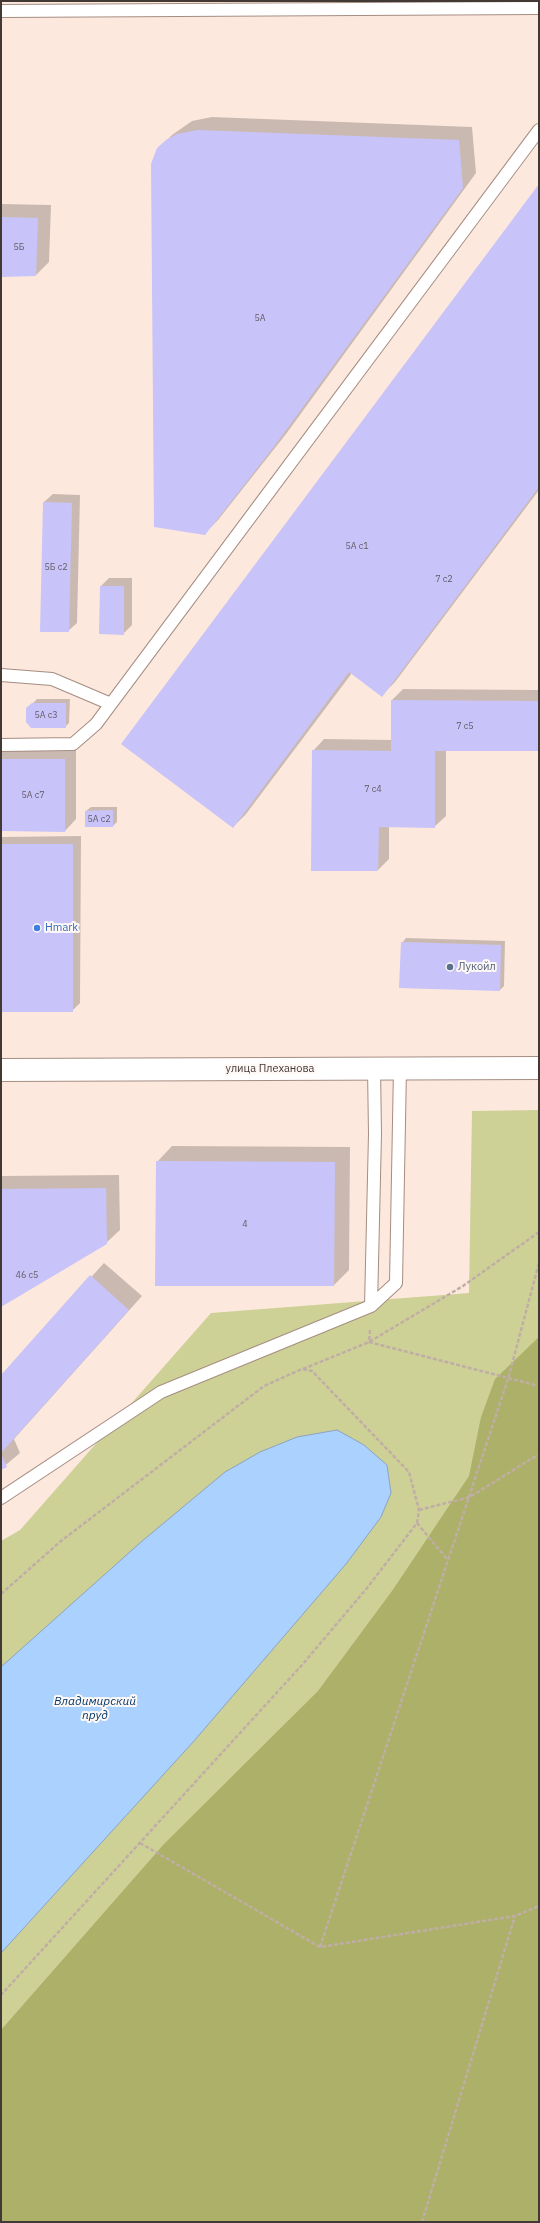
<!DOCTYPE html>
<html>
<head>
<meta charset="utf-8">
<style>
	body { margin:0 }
	#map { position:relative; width:540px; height:2223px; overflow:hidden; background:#fde8de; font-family:"IBM Plex Sans",sans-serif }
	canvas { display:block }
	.frame { position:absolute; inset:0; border:2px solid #433934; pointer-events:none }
</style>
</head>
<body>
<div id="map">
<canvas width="540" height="2223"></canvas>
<div class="frame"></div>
</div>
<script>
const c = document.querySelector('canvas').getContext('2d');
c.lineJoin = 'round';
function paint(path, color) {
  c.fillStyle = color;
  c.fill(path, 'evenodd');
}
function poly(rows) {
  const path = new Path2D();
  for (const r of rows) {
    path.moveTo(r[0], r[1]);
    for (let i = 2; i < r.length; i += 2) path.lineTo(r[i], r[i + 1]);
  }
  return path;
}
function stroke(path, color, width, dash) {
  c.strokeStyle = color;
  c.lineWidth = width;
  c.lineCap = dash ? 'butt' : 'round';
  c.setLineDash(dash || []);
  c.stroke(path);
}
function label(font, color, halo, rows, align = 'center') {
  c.font = font + ' "IBM Plex Sans",sans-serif';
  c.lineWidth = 4;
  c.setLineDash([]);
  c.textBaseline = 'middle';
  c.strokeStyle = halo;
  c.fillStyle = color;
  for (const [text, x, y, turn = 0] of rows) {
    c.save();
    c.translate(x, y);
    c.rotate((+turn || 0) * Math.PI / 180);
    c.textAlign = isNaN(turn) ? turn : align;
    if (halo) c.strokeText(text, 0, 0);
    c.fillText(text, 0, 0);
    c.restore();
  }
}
paint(poly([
	[539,1110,539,2222,1,2222,1,1541,20,1530,211,1313,469,1293,472,1111]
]), '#ced196');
paint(poly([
	[539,1337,539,2222,1,2222,1,2030,164,1844,318,1691,392,1591,469,1476,481,1417,495,1379]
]), '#acb069');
const water = poly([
	[337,1430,364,1445,387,1465,391,1493,381,1517,346,1564,194,1741,1,1953,1,1667,141,1542,225,1472,260,1452,297,1437,337,1430]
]);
paint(water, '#abd1fe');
stroke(water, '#8ca3c1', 1);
paint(poly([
	[212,117,472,127,476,173,286,434,218,520,204,534,158,149,172,135,192,121],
	[539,186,539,490,395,682,382,695,352,673,246,814,233,827],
	[1,204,51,205,49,262,36,275,1,276],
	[53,494,80,495,77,623,68,631,44,502],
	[109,578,132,578,132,625,123,634,101,586],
	[403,689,539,690,539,750,446,750,446,816,434,827,389,827,389,859,378,870,313,751,324,739,392,740,392,700],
	[37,699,70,699,69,723,65,727,27,709],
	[76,748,76,819,65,831,1,830,1,749],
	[91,807,117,807,117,822,113,826,86,811],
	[81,836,80,1003,72,1011,1,1011,1,837],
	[406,938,505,941,504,986,500,990,402,943],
	[172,1146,350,1147,349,1270,334,1285,157,1162],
	[119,1175,120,1230,106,1243,1,1305,1,1176],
	[104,1263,142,1296,14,1439,20,1453,1,1469,1,1376]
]), '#0003');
paint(poly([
	[198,130,459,140,463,188,273,448,205,535,154,527,151,164,157,148,166,140,177,134],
	[539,184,539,487,382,697,349,672,233,828,121,744],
	[1,217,38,218,36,276,1,277],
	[43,502,72,503,69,632,40,632],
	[100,586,124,586,124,635,99,634],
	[391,700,539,701,539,751,435,751,435,828,379,827,378,871,311,871,312,750,391,751],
	[32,703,66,703,66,728,31,728,26,722,26,708],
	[1,759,65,759,65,832,1,831],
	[113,810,113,827,85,827,85,811],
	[1,844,73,844,73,1012,1,1012],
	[401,942,501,945,500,991,399,988],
	[156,1161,335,1162,334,1286,155,1286],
	[106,1188,107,1244,1,1307,1,1189],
	[90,1275,129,1310,1,1453,1,1375],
	[1,1454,7,1467,1,1470]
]), '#c8c3f9');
const lane = poly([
	[1,11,539,8],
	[1,675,52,679,111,704],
	[1,745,73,744,96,724,539,130],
	[371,1306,375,1134,374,1068],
	[1,1498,161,1392,371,1306,396,1283,400,1068]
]);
const secondary = poly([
	[1,1070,539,1068]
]);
stroke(lane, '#a58d82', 14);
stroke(secondary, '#a58d82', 24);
stroke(poly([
	[370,1330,369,1342,539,1386],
	[303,1369,369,1342,463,1286,539,1232],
	[419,1510,470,1497,539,1454],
	[417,1523,447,1559],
	[1,1594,61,1541,264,1386,302,1369,312,1371,409,1472,419,1510,417,1523,367,1588,302,1665,1,1995],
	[140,1843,320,1947,515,1916,539,1906],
	[320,1947,508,1379,539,1263],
	[422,2222,515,1916]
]), '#c0aea6', 2.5, [4, 2]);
stroke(lane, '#fff', 12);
stroke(secondary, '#fff', 22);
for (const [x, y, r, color] of [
	[37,928,4,"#3f7fe0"],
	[450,967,4,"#5c6f8a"]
]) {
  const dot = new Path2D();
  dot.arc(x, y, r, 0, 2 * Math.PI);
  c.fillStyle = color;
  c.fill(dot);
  stroke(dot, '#fef9f6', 1.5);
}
label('9px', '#645c65', null, [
	["5Б",19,247],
	["5А",260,318],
	["5А с1",357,546],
	["5Б с2",56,567],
	["7 с2",444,579],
	["5А с3",46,715],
	["7 с5",465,726],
	["7 с4",373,789],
	["5А с7",33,795],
	["5А с2",99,819],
	["4",245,1224],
	["46 с5",27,1275]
]);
label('11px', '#366cbe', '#fef9f6', [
	["Hmark",45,928]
], 'left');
label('11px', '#4e5e75', '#fef9f6', [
	["Лукойл",458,967]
], 'left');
label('11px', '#433934', '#fef9f6', [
	["улица Плеханова",270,1069]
]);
label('italic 12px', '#033667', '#fef9f6', [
	["Владимирский",95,1702],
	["пруд",95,1716]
]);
</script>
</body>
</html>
